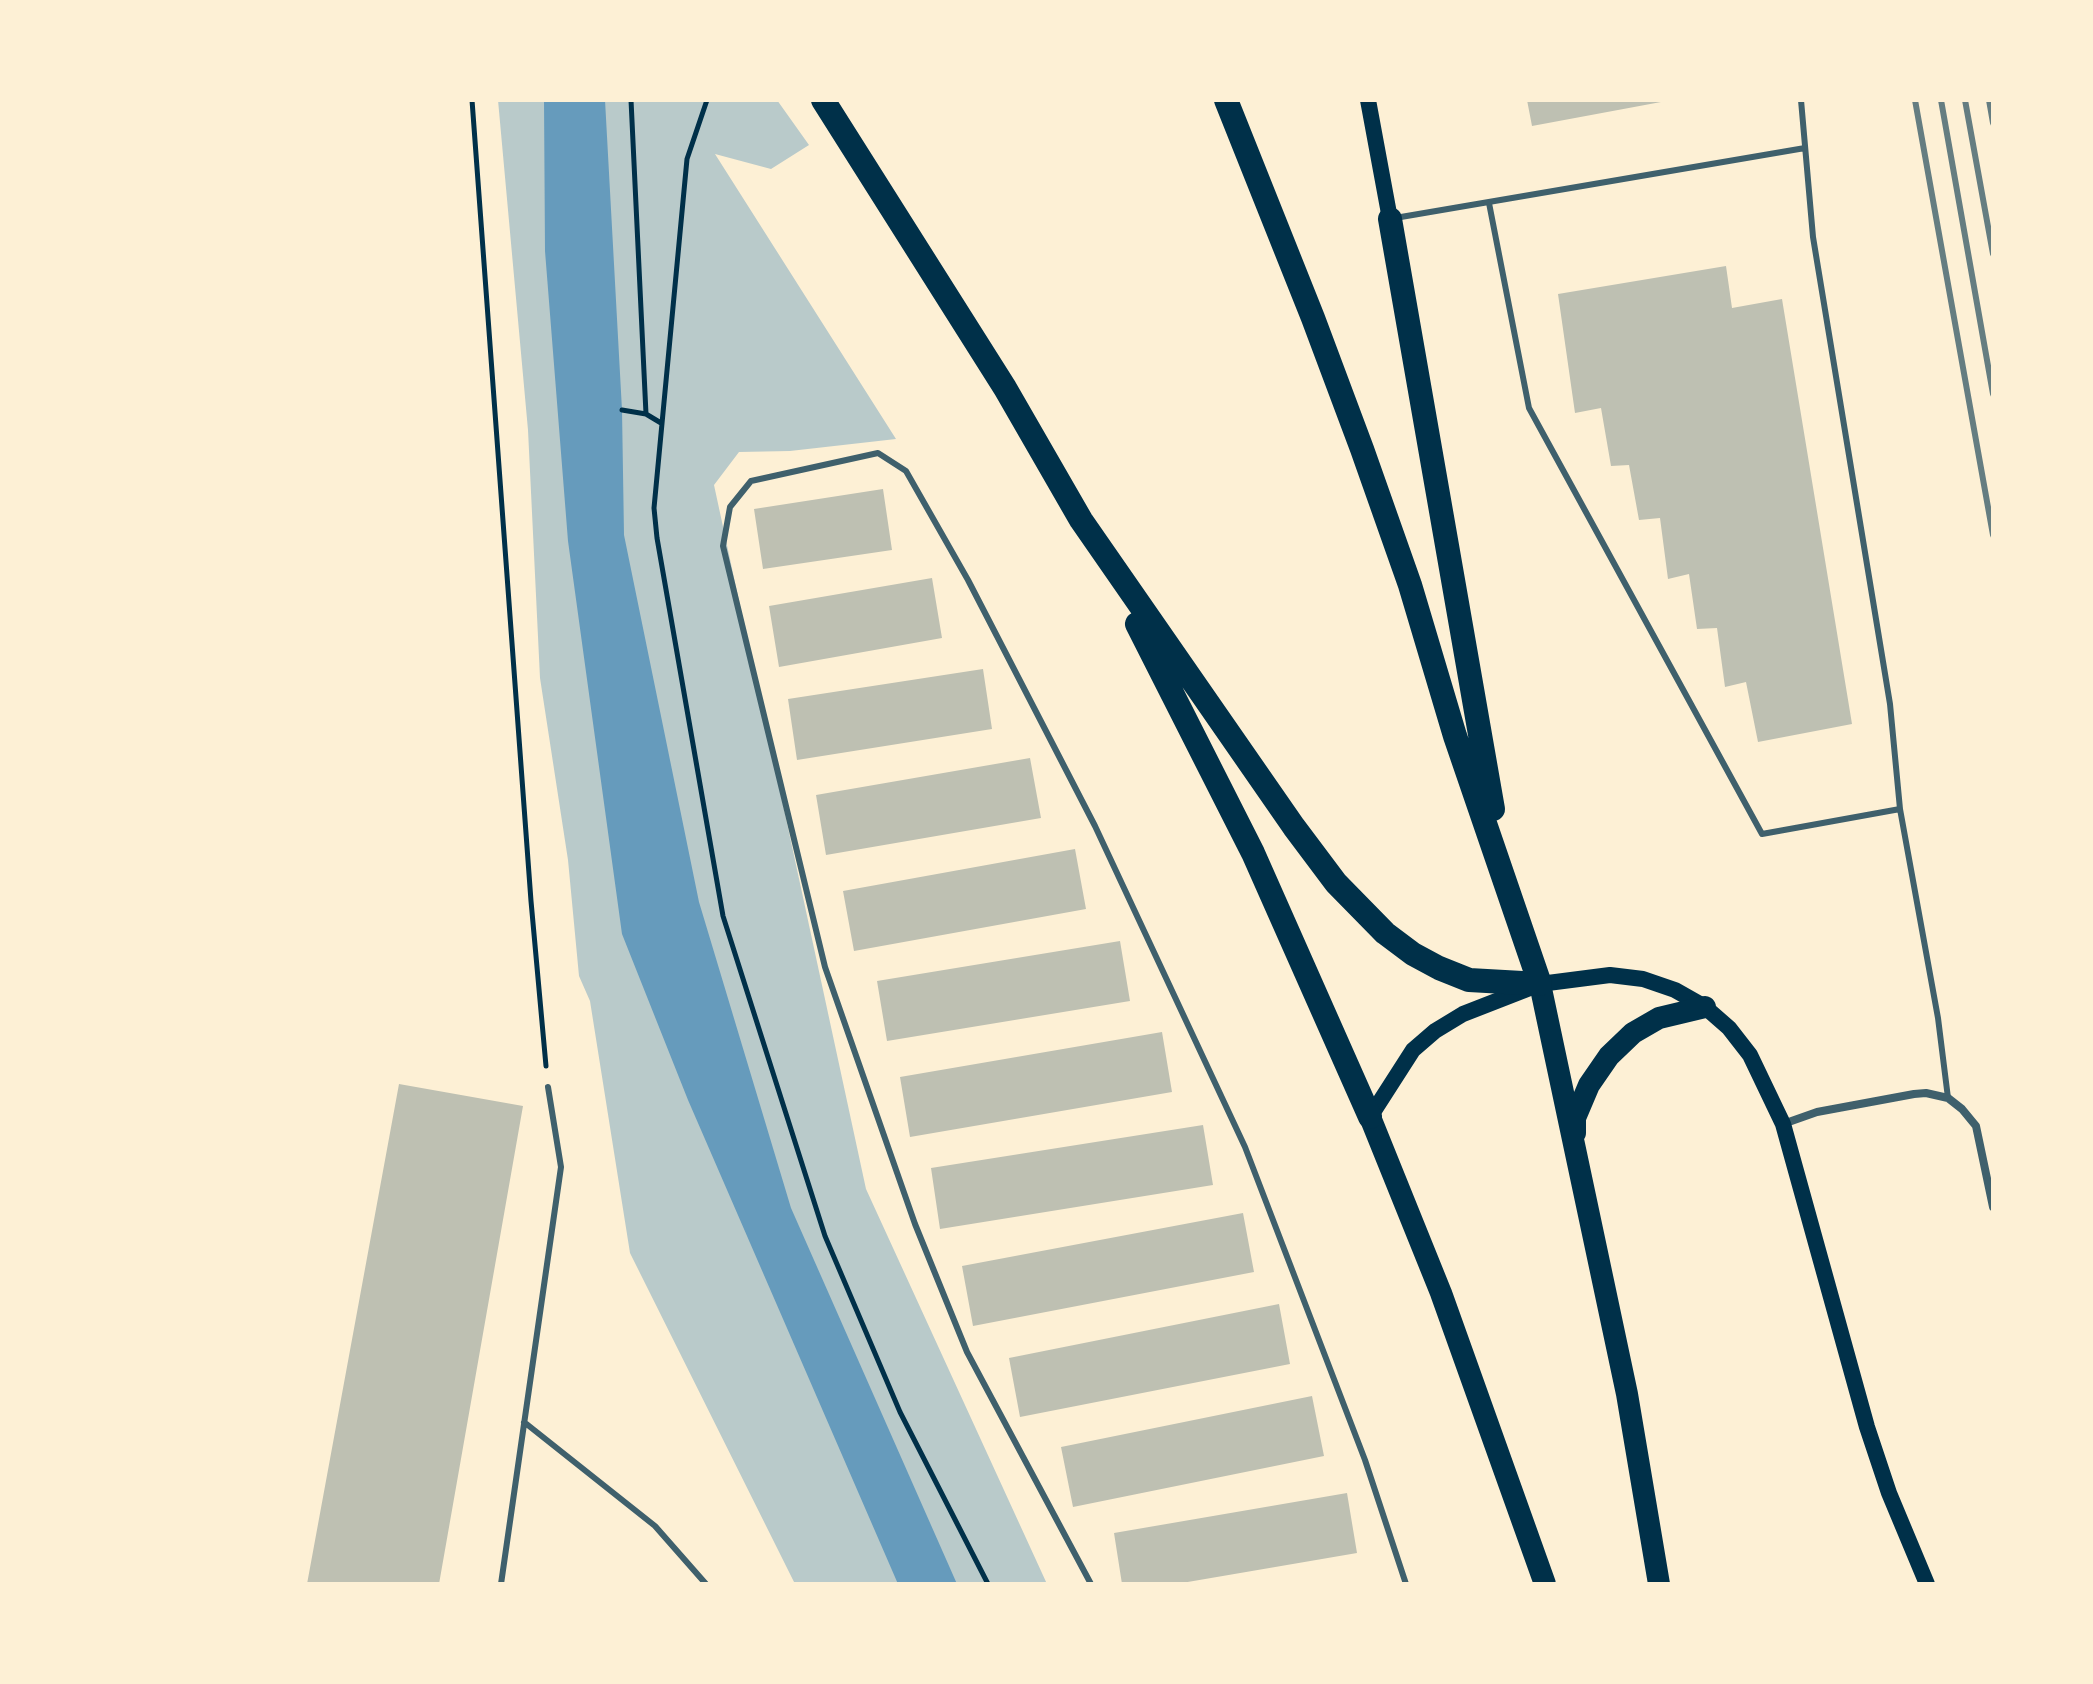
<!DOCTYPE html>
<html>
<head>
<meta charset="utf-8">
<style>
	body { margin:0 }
	#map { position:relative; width:2093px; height:1684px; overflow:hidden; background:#fdf0d5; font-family:"Fira Sans",sans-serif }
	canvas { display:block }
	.frame { position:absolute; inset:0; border:102px solid #fdf0d5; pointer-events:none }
</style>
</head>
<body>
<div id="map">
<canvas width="2093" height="1684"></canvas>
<div class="frame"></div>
</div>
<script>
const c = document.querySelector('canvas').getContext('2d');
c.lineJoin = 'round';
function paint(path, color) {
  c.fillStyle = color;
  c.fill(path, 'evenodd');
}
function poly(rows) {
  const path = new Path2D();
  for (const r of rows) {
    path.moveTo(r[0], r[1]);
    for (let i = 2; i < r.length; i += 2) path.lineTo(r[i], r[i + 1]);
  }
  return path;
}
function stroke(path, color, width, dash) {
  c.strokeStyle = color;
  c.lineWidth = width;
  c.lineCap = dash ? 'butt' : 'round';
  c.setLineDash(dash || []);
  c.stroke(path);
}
paint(poly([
	[498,100,777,100,809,145,771,169,715,154,896,439,790,451,739,452,714,485,866,1189,1047,1584,795,1584,630,1253,590,1001,579,976,568,860,540,678,528,430]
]), '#b9caca');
paint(poly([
	[544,100,605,100,622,410,624,535,699,902,791,1208,957,1584,898,1584,688,1100,622,934,568,541,545,251]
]), '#669bbc');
paint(poly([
	[1527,100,1661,100,1661,102,1532,126],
	[1726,266,1732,308,1782,299,1852,724,1758,742,1746,682,1725,687,1717,628,1697,629,1689,574,1668,579,1660,518,1639,520,1629,465,1611,466,1601,408,1575,413,1558,294],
	[883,489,892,550,763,569,754,509],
	[932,578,942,638,779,667,769,606],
	[983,669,992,729,797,760,788,699],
	[1030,758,1041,818,826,855,816,795],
	[1075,849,1086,909,854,951,843,891],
	[1120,941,1130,1001,887,1041,877,981],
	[1162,1032,1172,1092,910,1137,900,1077],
	[399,1084,523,1106,439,1584,307,1584],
	[1203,1125,1213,1185,940,1229,931,1168],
	[1243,1213,1254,1272,973,1326,962,1266],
	[1279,1304,1290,1364,1020,1417,1009,1358],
	[1312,1396,1324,1456,1073,1507,1061,1447],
	[1347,1493,1357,1553,1176,1584,1122,1584,1114,1533]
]), '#bec0b2');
stroke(poly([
	[472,100,531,901,546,1066],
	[631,100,646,414],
	[707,100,687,159,654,508,657,538,723,916,825,1236,900,1412,988,1584],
	[622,410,646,414,661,423]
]), '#003049', 5);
stroke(poly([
	[1801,100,1813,237,1890,704,1900,809,1938,1018,1948,1098],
	[1489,203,1529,408,1762,834,1900,809],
	[1395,218,1805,148],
	[524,1422,655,1526,706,1584],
	[501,1584,561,1167,548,1087],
	[1091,1584,967,1352,915,1224,825,967,723,546,730,507,751,481,878,453,906,471,968,580,1095,826,1245,1147,1365,1460,1406,1584]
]), '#3f606c', 6);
stroke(poly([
	[1783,1124,1817,1112,1914,1094,1926,1093,1948,1098,1962,1109,1976,1126,1993,1207]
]), '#3f606c', 8);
stroke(poly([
	[1368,100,1390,219],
	[1370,1117,1413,1050,1435,1031,1463,1014,1540,984,1610,975,1643,979,1675,990,1705,1007,1729,1028,1750,1055,1783,1124,1867,1427,1889,1493,1927,1584]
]), '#003049', 16);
stroke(poly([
	[1540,984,1627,1394,1659,1584],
	[1370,1117,1441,1293,1545,1584],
	[1575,1133,1575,1118,1589,1085,1609,1056,1633,1033,1659,1018,1705,1007]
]), '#003049', 22);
stroke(poly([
	[823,100,1005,388,1081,520,1294,827,1336,883,1385,933,1413,954,1439,968,1469,980,1540,984,1455,736,1410,585,1362,449,1313,318,1226,100],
	[1390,219,1493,809],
	[1137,624,1253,853,1370,1117]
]), '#003049', 24);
stroke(poly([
	[1915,100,1993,535],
	[1941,100,1993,394],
	[1965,100,1993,254],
	[1989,100,1993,123]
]), '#657d81', 6);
</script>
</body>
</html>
